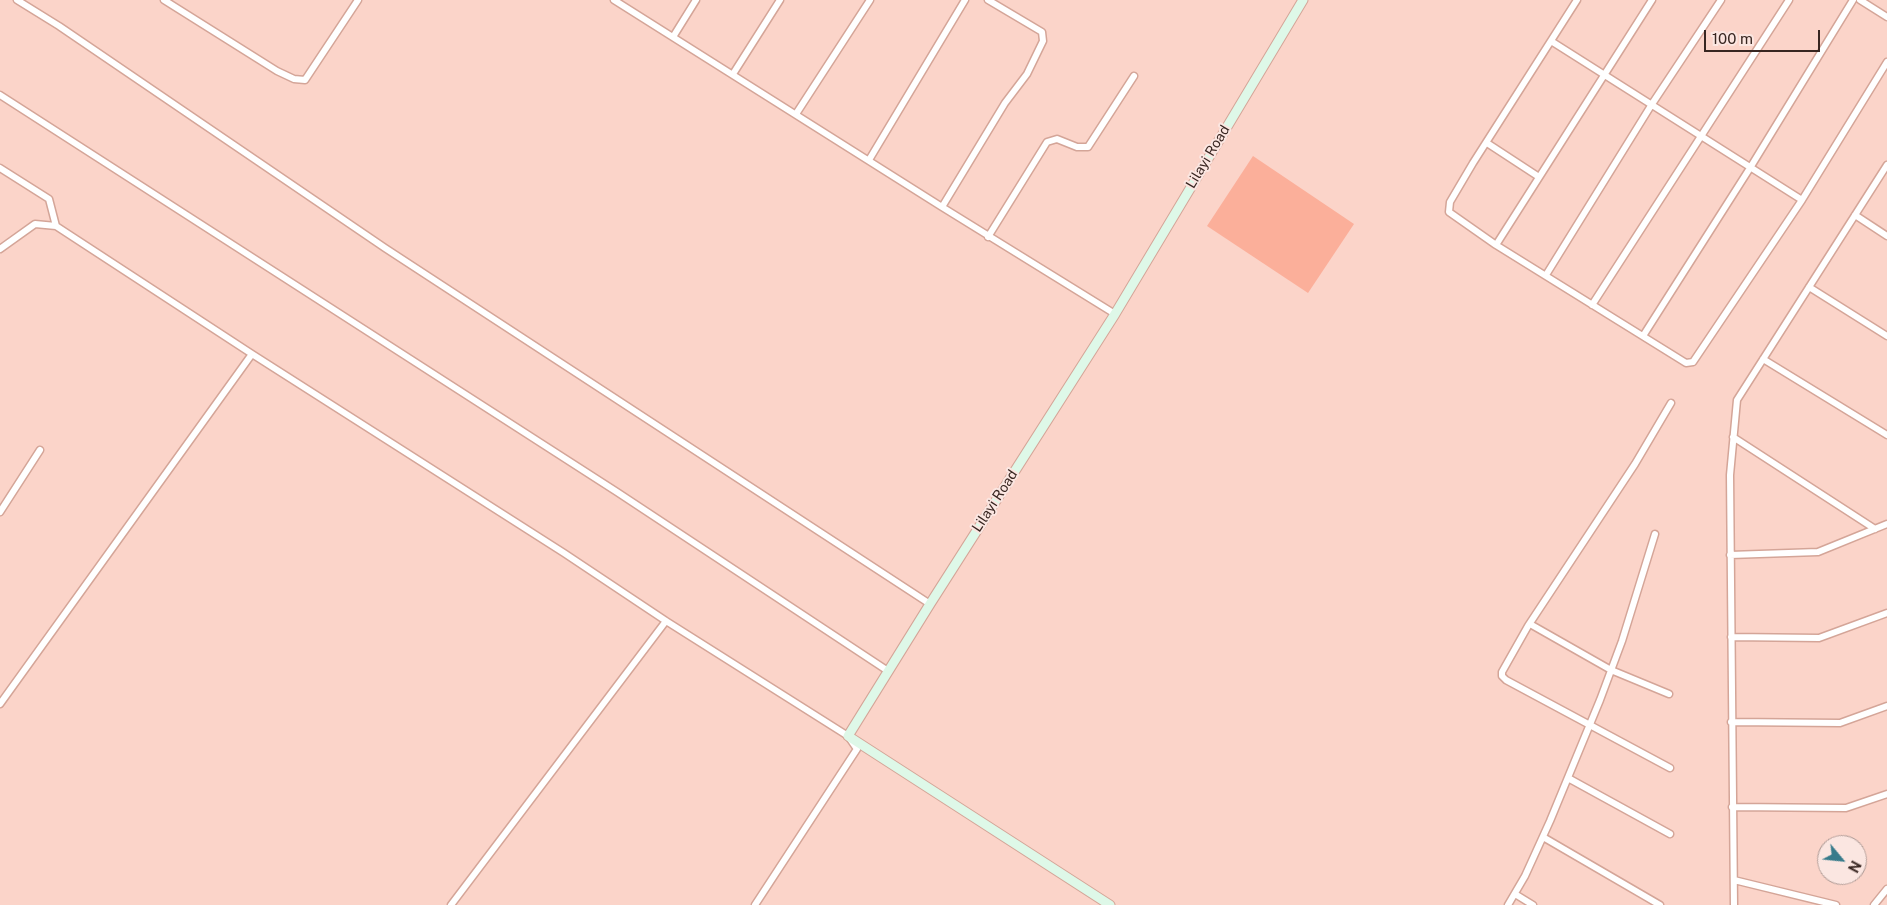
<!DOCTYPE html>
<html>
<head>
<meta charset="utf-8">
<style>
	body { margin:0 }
	#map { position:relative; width:1887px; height:905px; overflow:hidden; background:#fbd4c9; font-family:"Public Sans",sans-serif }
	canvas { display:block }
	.north { position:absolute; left:1817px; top:835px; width:50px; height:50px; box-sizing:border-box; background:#fbe6e1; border:1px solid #ad9994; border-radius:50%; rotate:118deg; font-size:14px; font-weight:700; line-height:20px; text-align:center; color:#382621 }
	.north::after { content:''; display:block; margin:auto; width:18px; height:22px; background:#377b8b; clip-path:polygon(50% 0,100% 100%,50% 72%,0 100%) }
	.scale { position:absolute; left:1704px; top:30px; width:116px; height:22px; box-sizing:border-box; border:2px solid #382621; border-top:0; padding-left:6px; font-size:15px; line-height:18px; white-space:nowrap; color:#382621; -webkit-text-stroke:4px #fbe6e1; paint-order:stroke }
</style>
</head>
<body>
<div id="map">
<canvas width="1887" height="905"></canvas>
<div class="north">N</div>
<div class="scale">100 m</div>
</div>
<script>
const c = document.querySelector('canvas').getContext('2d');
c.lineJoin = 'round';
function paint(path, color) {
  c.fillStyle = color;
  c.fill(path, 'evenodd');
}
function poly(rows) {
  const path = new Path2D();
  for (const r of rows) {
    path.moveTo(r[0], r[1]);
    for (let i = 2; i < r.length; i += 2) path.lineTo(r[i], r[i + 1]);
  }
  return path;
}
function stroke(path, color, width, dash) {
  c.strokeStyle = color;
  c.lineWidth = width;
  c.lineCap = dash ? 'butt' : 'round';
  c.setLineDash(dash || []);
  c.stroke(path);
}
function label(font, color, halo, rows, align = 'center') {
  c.font = font + ' "Public Sans",sans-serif';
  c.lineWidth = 4;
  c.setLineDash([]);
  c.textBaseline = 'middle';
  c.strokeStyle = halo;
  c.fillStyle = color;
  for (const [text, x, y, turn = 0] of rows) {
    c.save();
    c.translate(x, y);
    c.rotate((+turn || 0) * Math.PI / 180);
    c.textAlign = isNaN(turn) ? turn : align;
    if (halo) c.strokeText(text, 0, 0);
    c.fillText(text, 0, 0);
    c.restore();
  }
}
paint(poly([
	[1253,156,1354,224,1308,293,1207,226]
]), '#fbaf9a');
const street = poly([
	[17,0,59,26,385,248,930,604],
	[164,0,277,71,294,79,305,80,358,0],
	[614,0,942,207,1005,103,1027,74,1043,41,1042,32,988,0],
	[1577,0,1473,163,1450,202,1449,212,1496,245,1686,363,1693,362,1802,200,1887,62],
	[1860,0,1887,17],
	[673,37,696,0],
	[1551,41,1802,200],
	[733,74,780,0],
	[0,95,617,492,888,671],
	[796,114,870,0],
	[1487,143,1539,177],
	[869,160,965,0],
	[0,168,49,199,56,226],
	[942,207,1115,314],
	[1855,215,1887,236],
	[988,237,1047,142,1057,139,1077,147,1088,147,1134,76],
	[1496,245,1652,0],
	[0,249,35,224,56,226,252,354,564,553,666,621,848,736,857,749,755,905],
	[1546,275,1652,104,1721,0],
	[1809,287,1887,336],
	[1592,305,1789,0],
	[1643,336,1750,168,1853,0],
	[1763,359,1887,435],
	[1733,437,1875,529],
	[0,512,40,450],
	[1730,555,1818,552,1887,524],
	[1530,624,1611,670,1669,694],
	[1731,637,1819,638,1887,613],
	[0,704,252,354],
	[1731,722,1840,723,1887,706],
	[1670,768,1506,680,1502,676,1502,672,1528,626,1635,464,1671,403],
	[1568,778,1670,834],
	[1732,807,1846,808,1887,794],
	[1543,837,1660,905],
	[1734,880,1836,905],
	[1515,894,1533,905],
	[451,905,666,621],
	[1508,905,1525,876,1550,821,1600,700,1622,641,1655,534],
	[1734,905,1730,475,1737,400,1887,165],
	[1874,905,1887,889]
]);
const secondary = poly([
	[1110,905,848,736,930,604,1115,314,1303,0]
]);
stroke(street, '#d4a598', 9);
stroke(secondary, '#d4a598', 11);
stroke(street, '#fff', 6);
stroke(secondary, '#def8e8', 9);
label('14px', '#382621', '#fbe6e1', [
	["Lilayi Road",1208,157,-59],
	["Lilayi Road",995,501,-57]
]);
</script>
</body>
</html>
